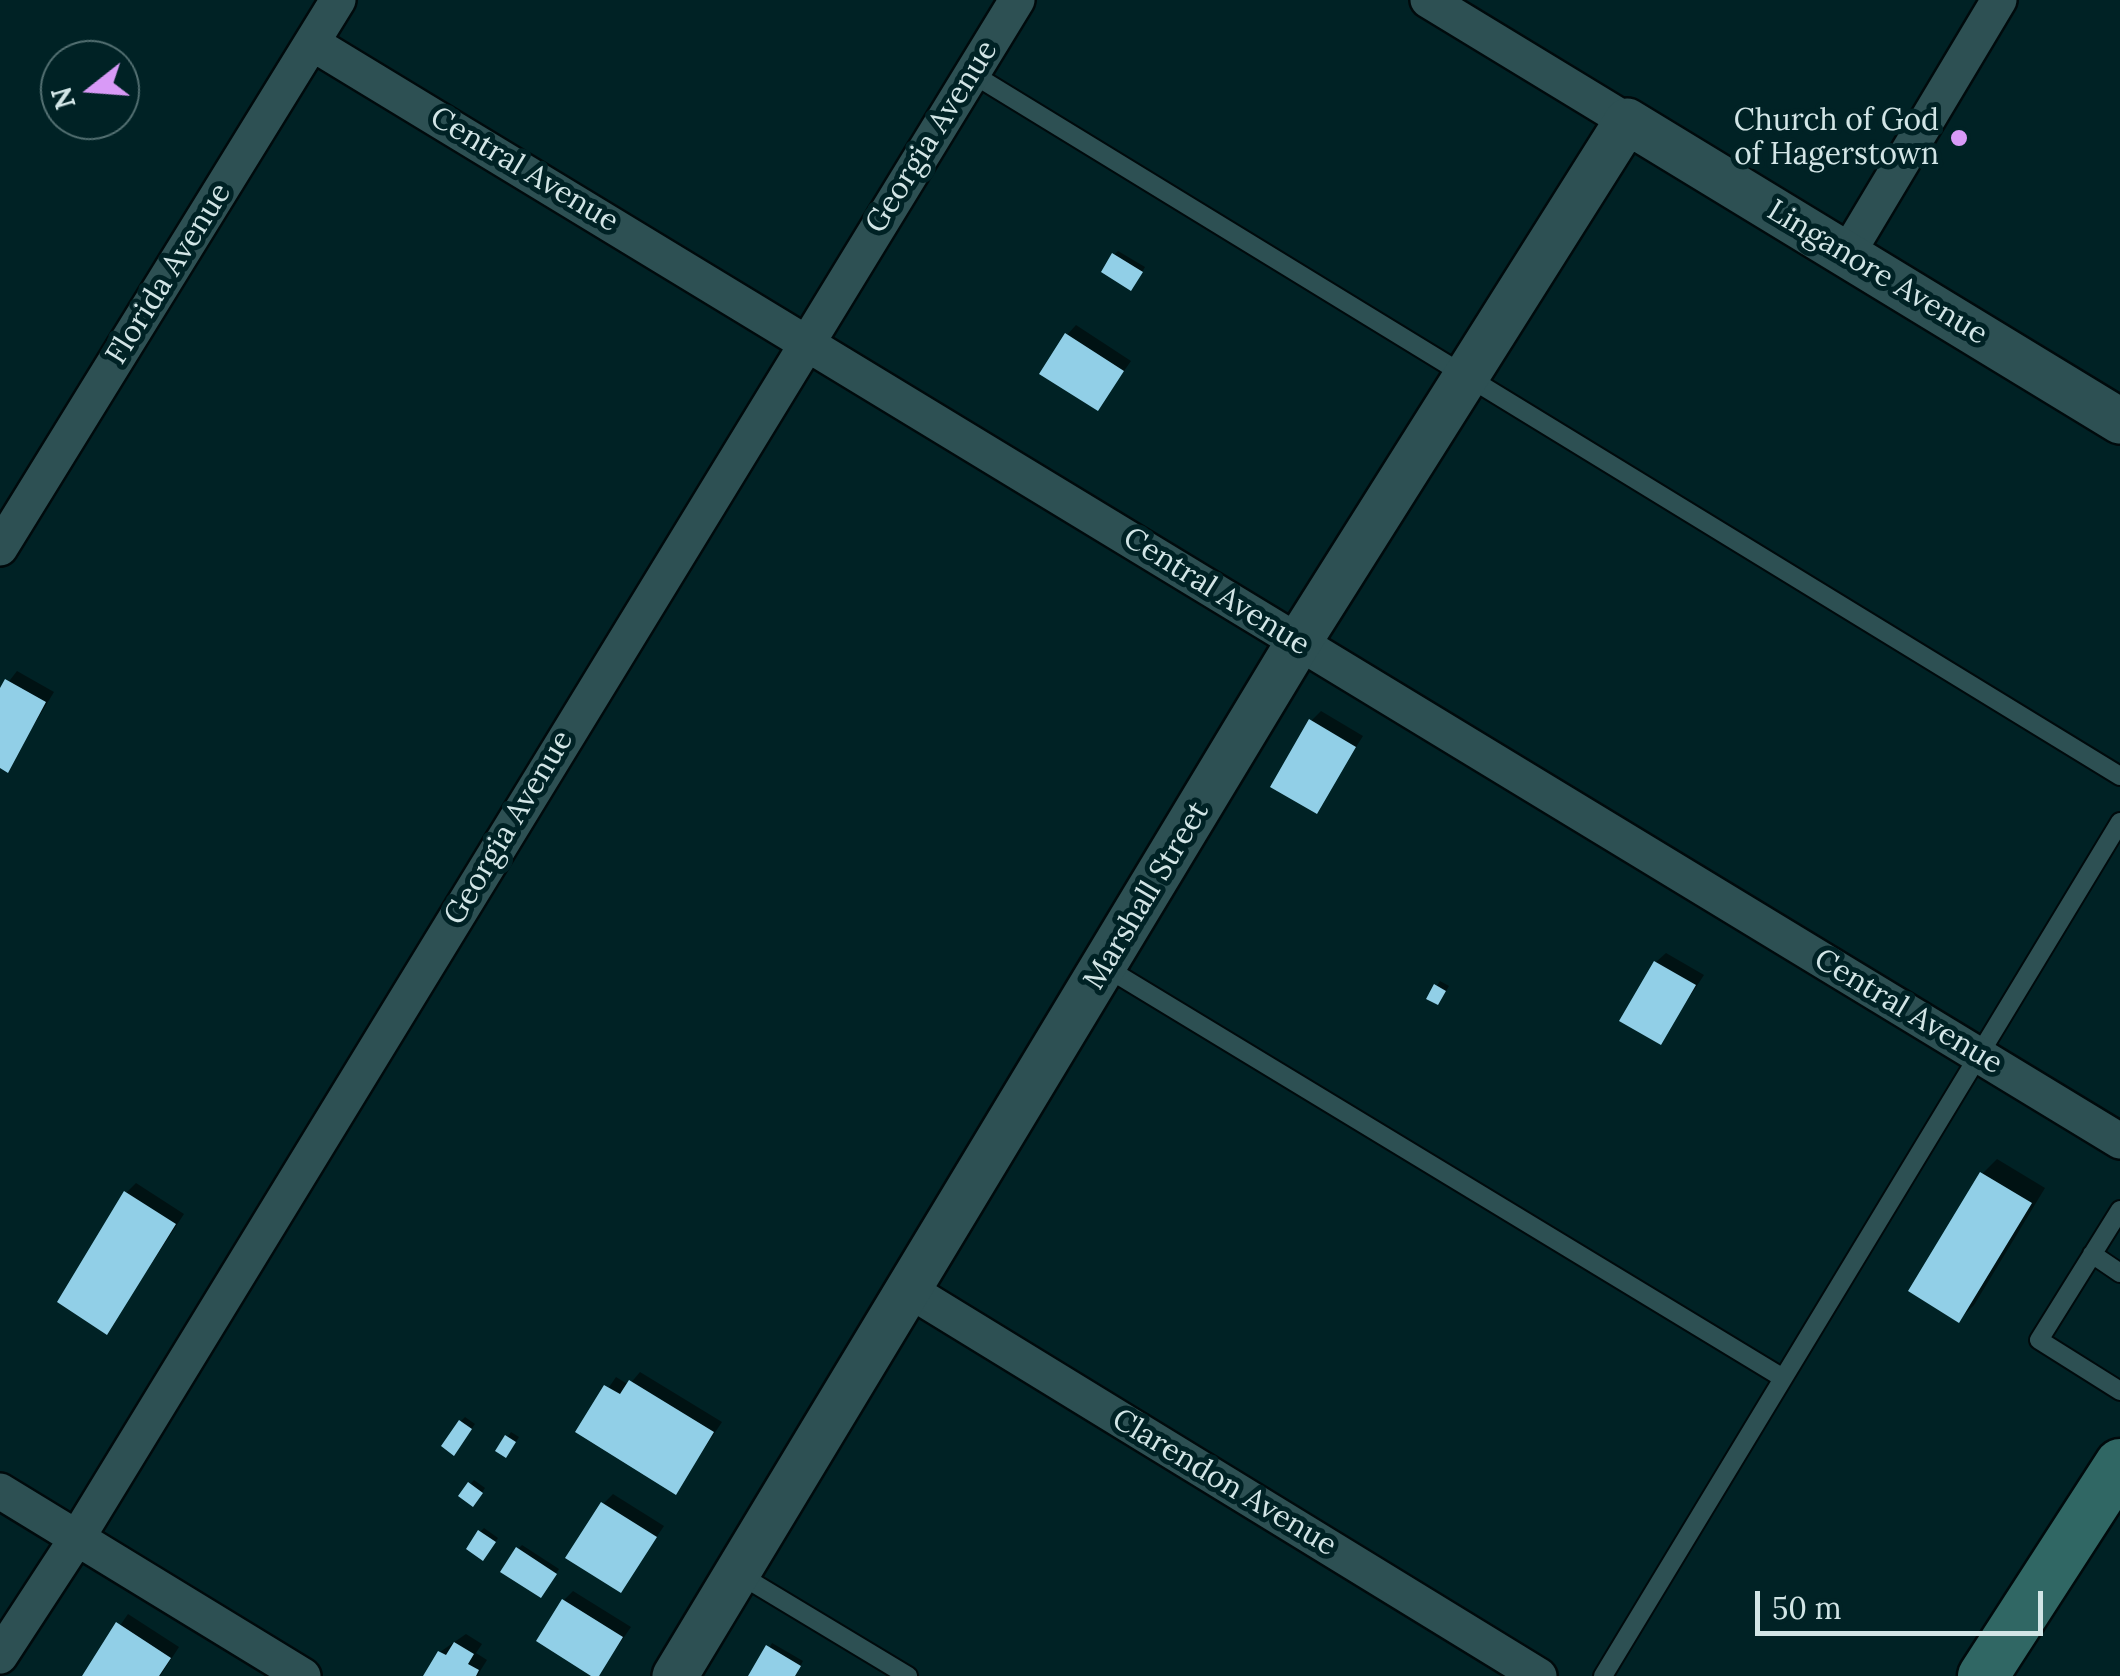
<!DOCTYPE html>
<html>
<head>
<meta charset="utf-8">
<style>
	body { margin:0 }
	#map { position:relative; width:2120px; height:1676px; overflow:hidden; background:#002225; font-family:Lora,serif }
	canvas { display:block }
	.north { position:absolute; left:40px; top:40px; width:100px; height:100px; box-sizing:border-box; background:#002225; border:2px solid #547072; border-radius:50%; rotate:253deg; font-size:28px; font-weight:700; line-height:40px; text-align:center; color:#d2e5e6 }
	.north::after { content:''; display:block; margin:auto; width:35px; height:45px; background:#d99af7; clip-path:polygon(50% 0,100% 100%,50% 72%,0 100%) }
	.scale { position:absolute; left:1755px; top:1591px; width:288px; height:45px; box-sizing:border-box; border:5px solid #d2e5e6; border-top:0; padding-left:12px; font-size:30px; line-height:35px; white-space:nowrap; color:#d2e5e6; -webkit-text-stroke:8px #002225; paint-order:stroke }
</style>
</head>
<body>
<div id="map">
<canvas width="2120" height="1676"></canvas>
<div class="north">N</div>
<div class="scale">50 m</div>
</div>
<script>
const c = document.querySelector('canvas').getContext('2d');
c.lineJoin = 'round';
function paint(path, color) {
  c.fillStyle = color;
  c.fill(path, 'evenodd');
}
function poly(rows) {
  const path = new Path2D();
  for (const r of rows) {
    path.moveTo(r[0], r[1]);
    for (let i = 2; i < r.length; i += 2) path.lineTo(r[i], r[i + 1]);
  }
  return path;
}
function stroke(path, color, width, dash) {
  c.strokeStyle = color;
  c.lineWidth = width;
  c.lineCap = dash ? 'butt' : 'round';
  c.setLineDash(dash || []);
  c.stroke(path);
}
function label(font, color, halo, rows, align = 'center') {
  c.font = font + ' Lora,serif';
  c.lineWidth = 10;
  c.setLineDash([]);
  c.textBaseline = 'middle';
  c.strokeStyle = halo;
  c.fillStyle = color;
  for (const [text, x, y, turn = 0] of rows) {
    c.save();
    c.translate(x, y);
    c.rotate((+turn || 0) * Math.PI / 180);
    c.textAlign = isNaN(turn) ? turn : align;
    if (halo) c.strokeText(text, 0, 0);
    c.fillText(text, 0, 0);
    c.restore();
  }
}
paint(poly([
	[1118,251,1145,267,1135,284,1114,255],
	[1076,325,1131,361,1098,408,1067,335],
	[17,671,54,692,7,769,0,765,0,693],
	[1321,711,1363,736,1316,811,1311,721],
	[1666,953,1704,975,1660,1042,1656,962],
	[1440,981,1449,986,1442,998,1429,998],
	[1997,1159,2045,1188,1974,1305,1959,1320,1982,1174],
	[136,1183,184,1214,107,1332,126,1193],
	[640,1372,722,1422,676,1491,579,1431,616,1377,629,1385],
	[465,1417,475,1424,458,1448,461,1421],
	[511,1432,519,1437,510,1451,498,1450],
	[474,1480,485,1488,477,1500,461,1495],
	[613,1494,664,1526,621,1590,603,1504],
	[484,1528,498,1538,487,1554,480,1532],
	[522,1545,559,1569,544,1591,518,1549],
	[573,1591,631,1627,597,1676,564,1600],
	[128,1614,179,1647,160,1676,85,1676],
	[466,1634,482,1644,476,1653,487,1660,477,1676,426,1676,440,1652],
	[772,1643,803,1661,795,1676,755,1676]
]), '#0007');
paint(poly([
	[1112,253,1143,272,1131,291,1101,272],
	[1065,333,1124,371,1098,411,1039,374],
	[5,679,46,702,8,773,0,768,0,688],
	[1309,719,1356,747,1317,814,1270,787],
	[1654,961,1696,985,1661,1045,1619,1021],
	[1434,984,1446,991,1438,1005,1426,999],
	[1980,1172,2032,1203,1959,1323,1908,1291],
	[124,1191,176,1224,107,1335,57,1302],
	[629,1380,714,1432,676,1495,575,1432,604,1385,620,1394],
	[459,1420,472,1429,454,1456,441,1446],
	[505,1435,516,1442,506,1458,495,1451],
	[468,1482,483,1493,473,1507,458,1496],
	[601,1502,657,1537,621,1593,565,1558],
	[478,1530,496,1542,483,1561,466,1549],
	[516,1547,557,1574,541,1598,500,1572],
	[562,1599,623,1637,599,1676,591,1676,536,1641],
	[116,1622,171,1658,159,1676,82,1676],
	[454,1642,474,1654,468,1664,479,1670,476,1676,423,1676,438,1651,446,1655],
	[766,1645,801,1666,795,1676,748,1676]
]), '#91cfe7');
const service = poly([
	[971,73,2120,776],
	[1105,967,1783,1378],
	[2120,1210,2039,1340,2120,1391],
	[2092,1254,2120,1273],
	[737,1573,908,1676],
	[1603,1676,2120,822]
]);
const minor = poly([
	[1428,0,1627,121],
	[312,43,2120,1141],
	[1847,254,1999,0],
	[0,548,338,0],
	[909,1290,1539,1676],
	[0,1491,303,1676],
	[0,1656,77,1538,1017,0]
]);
const tertiary = poly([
	[675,1676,1298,643,1627,121,2120,421]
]);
const secondary = poly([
	[1983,1676,2120,1464]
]);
stroke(service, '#000a0c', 22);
stroke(minor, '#000a0c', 40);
stroke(tertiary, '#000a0c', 50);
stroke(secondary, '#000a0c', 55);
stroke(service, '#2d5053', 18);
stroke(minor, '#2d5053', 35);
stroke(tertiary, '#2d5053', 45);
stroke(secondary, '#306764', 50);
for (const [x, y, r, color] of [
	[1959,138,10,"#d99af7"]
]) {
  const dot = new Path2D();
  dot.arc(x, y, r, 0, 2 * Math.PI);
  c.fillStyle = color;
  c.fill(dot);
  stroke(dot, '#002225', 4);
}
label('30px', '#d2e5e6', '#002225', [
	["Church of God",1939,121],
	["of Hagerstown",1939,155]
], 'right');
label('30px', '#d2e5e6', '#002225', [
	["Georgia Avenue",932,137,-58],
	["Central Avenue",524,170,31],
	["Linganore Avenue",1877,273,31],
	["Florida Avenue",169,274,-58],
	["Central Avenue",1216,592,32],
	["Georgia Avenue",509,828,-59],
	["Marshall Street",1147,896,-59],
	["Central Avenue",1908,1012,31],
	["Clarendon Avenue",1224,1483,31]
]);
</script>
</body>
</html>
